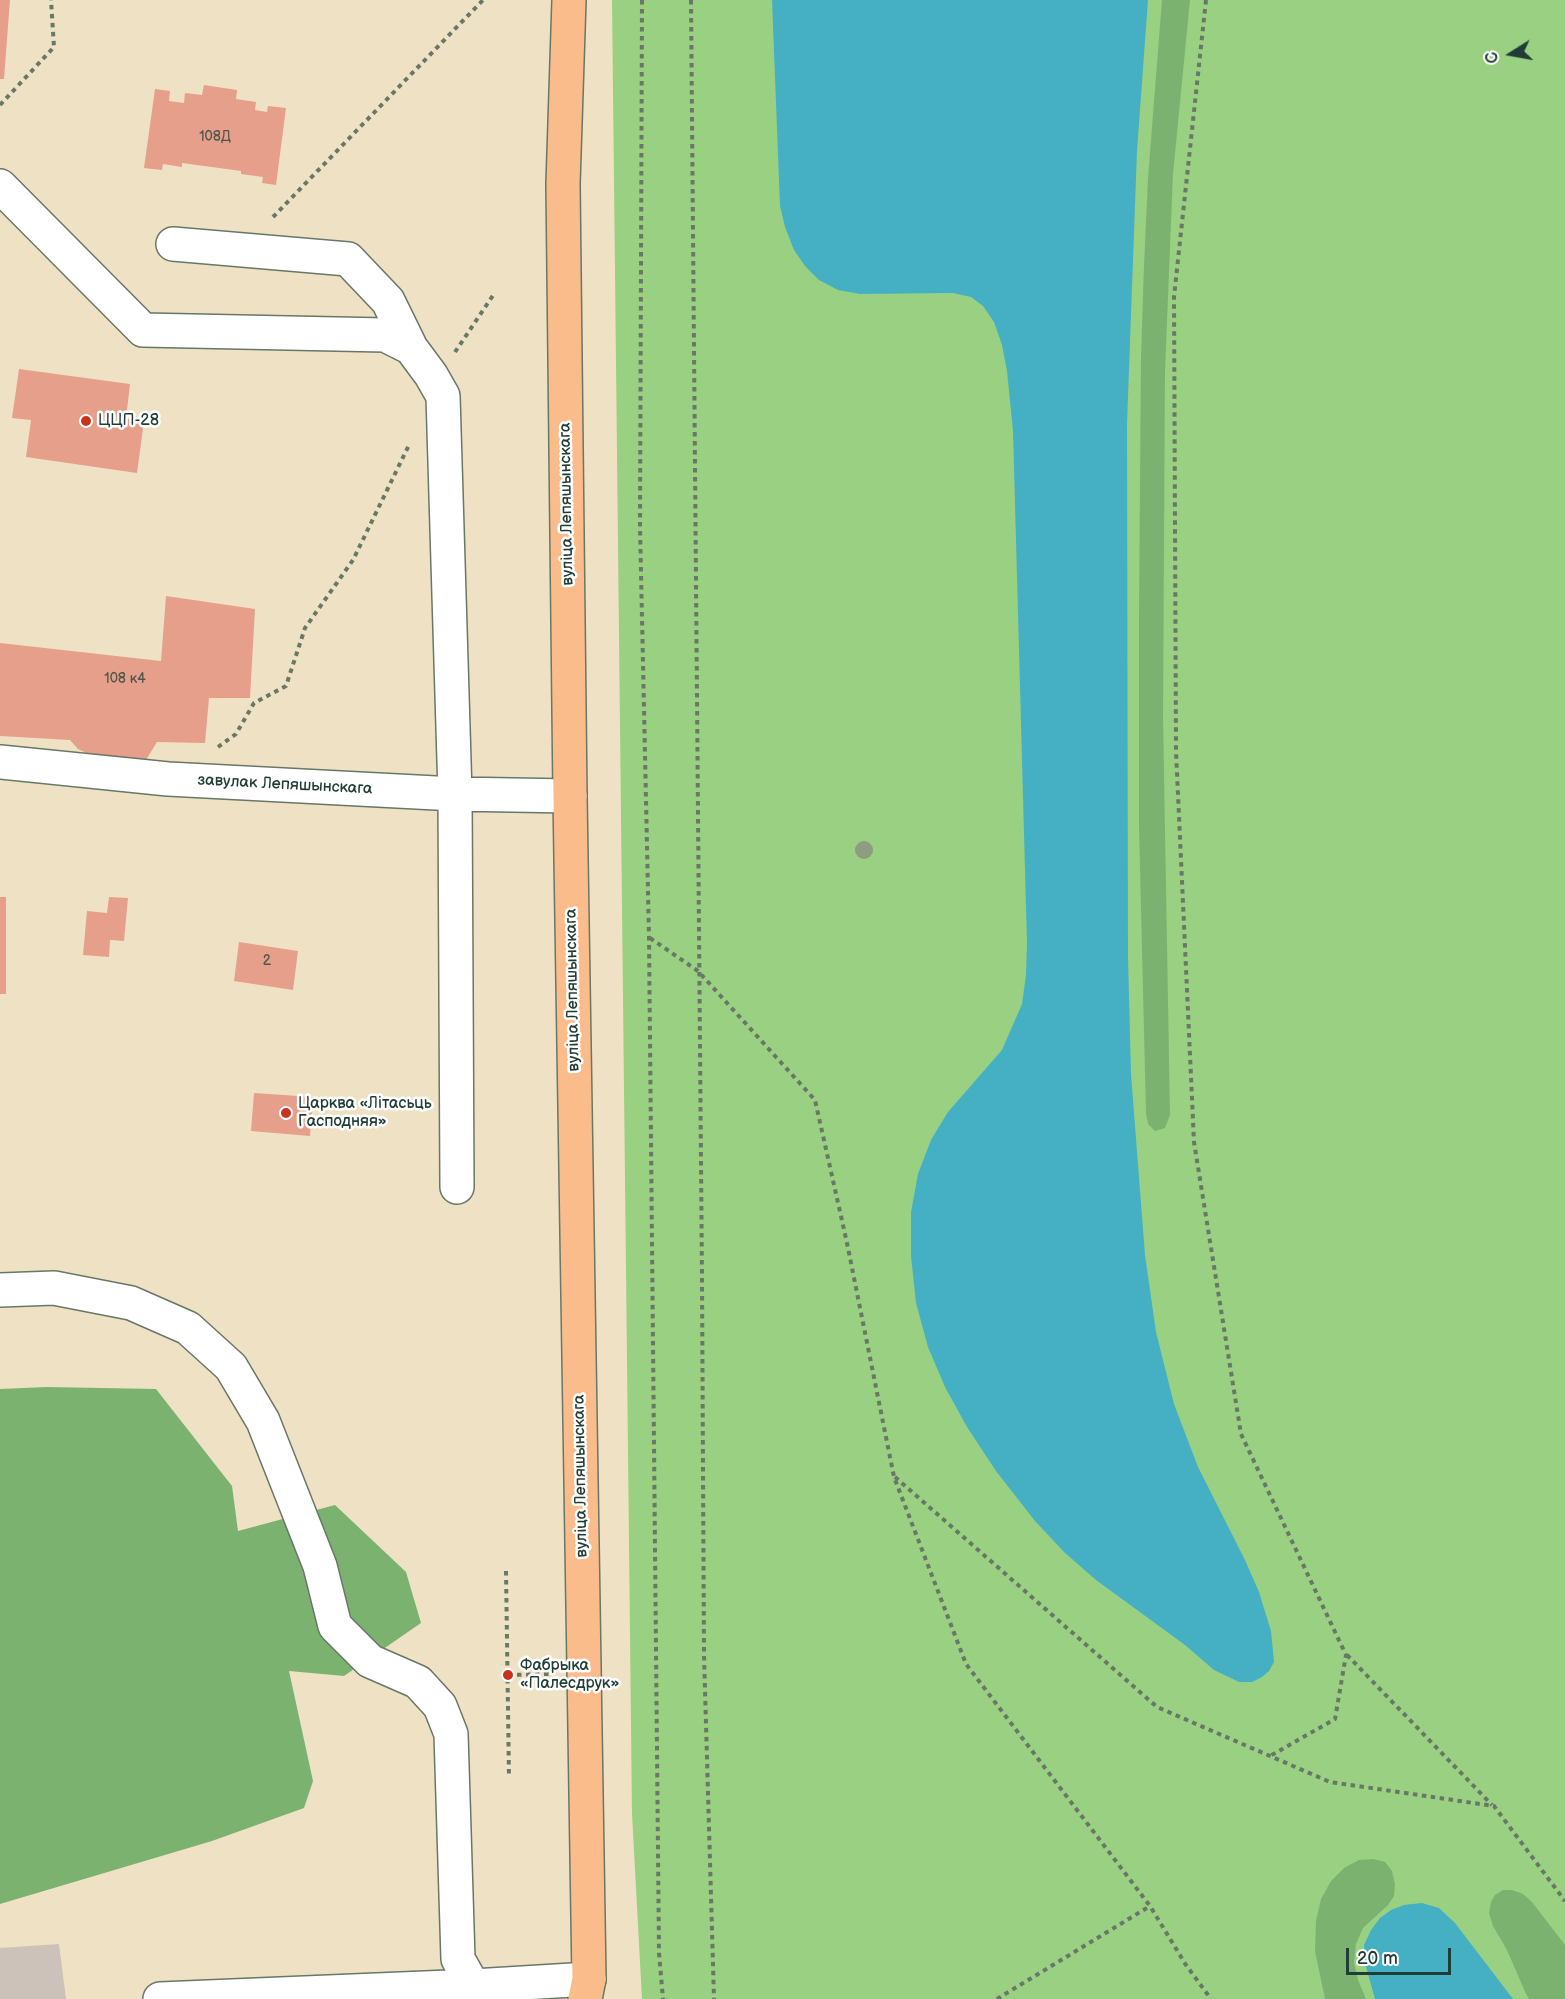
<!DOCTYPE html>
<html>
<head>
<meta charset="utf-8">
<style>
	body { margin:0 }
	#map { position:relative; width:1565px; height:1999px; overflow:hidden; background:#efe2c4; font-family:"Balsamiq Sans",sans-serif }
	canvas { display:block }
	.north { position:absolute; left:1481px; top:24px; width:60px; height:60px; -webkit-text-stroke:4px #fff; paint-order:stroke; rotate:259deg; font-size:16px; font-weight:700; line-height:24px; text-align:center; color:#1f3d34 }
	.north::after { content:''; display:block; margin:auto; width:21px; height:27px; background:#1f3d34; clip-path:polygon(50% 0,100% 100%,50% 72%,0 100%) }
	.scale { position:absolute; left:1346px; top:1948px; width:105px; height:27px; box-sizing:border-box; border:3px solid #1f3d34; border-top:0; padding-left:8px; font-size:18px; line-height:21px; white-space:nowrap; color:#1f3d34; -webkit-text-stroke:4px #fff; paint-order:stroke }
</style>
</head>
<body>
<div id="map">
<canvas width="1565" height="1999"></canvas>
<div class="north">С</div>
<div class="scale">20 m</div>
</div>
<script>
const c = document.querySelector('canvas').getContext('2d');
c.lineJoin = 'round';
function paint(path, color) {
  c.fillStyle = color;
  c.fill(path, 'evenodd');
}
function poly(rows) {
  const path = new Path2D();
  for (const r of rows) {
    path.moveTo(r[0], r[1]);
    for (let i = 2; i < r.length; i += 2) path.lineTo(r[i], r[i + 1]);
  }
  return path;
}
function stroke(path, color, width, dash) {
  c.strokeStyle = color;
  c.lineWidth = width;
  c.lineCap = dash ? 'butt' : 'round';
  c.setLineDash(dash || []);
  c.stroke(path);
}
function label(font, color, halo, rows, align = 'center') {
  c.font = font + ' "Balsamiq Sans",sans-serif';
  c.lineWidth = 5;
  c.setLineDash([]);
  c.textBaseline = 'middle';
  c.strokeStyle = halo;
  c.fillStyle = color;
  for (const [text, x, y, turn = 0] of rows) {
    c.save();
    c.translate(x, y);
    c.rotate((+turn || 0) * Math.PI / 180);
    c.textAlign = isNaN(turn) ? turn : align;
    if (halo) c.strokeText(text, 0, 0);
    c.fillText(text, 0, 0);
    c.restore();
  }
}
paint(poly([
	[59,1944,66,1999,0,1999,0,1948]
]), '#cdc2b9');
paint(poly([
	[612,0,1565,0,1565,1999,642,1999,632,1814]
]), '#9ad082');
paint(poly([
	[1162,0,1190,0,1173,174,1165,371,1163,717,1170,1115,1165,1128,1155,1131,1148,1124,1146,1113,1139,826,1139,615,1141,357,1144,266,1148,178],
	[47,1387,156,1389,232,1486,238,1531,335,1505,406,1572,421,1623,344,1676,289,1671,313,1781,304,1808,212,1841,0,1904,0,1389],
	[1373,1859,1385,1862,1392,1871,1395,1884,1394,1896,1388,1905,1363,1928,1356,1944,1354,1962,1358,1980,1366,1999,1325,1999,1315,1951,1316,1921,1321,1899,1331,1881,1344,1868,1359,1860],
	[1503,1890,1512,1890,1523,1894,1532,1902,1565,1945,1565,1999,1529,1999,1526,1994,1507,1950,1493,1926,1489,1913,1491,1902,1495,1895]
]), '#7bb270');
paint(poly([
	[772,0,1148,0,1137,151,1127,424,1128,958,1131,1074,1145,1255,1156,1332,1174,1404,1198,1467,1245,1560,1259,1592,1271,1631,1274,1662,1269,1671,1262,1677,1252,1682,1239,1682,1214,1670,1185,1645,1096,1580,1064,1552,1035,1521,996,1471,967,1427,945,1387,928,1347,916,1303,911,1256,911,1212,918,1174,931,1140,948,1112,1002,1050,1022,1004,1026,975,1027,943,1013,431,1007,371,1002,345,994,322,983,306,971,297,953,293,860,294,838,290,819,280,805,266,794,250,785,227,780,206],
	[1422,1903,1439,1908,1455,1923,1513,1999,1375,1999,1365,1963,1364,1945,1371,1930,1380,1918,1391,1910,1404,1905]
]), '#45b0c4');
paint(poly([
	[0,0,10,0,4,79,0,79],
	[204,85,237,90,236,99,256,102,255,110,267,112,268,106,286,108,276,185,262,183,263,177,241,174,241,171,182,163,182,167,163,164,162,170,144,168,155,89,170,91,169,101,184,103,185,93,202,95],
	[19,369,130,384,126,419,144,421,137,473,26,457,31,420,12,418],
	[166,596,255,609,250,698,209,698,205,743,157,742,146,760,93,756,78,749,70,740,0,736,0,643,161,661],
	[0,897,6,897,6,994,0,994],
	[109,897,128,898,124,941,110,940,109,957,83,955,87,911,107,913],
	[239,942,298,951,293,990,234,981],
	[254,1093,313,1097,310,1136,251,1131]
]), '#e69f8b');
const minor = poly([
	[0,186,143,330,385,335,411,348,431,375,443,396,455,794,457,1187],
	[173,244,348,259,388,301,411,348],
	[0,762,168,779,455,794,570,796],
	[0,1290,54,1288,131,1303,188,1328,231,1367,263,1421,320,1566,335,1626,370,1661,418,1682,440,1706,451,1734,458,1959,473,1986,589,1979],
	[160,1999,473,1986,477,1999]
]);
const major = poly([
	[569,0,563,184,570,796,589,1979,585,1999]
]);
stroke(minor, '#687766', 36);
stroke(major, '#687766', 36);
stroke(poly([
	[642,0,640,526,649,937,659,1953,663,1999],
	[691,0,702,1278,704,1655,714,1999],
	[1206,0,1174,297,1176,751,1194,1142,1241,1434,1346,1655,1335,1719,1270,1756],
	[0,105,54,47,51,0],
	[273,217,483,0],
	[455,352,494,294],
	[218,747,236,734,254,703,286,686,305,628,353,560,409,445],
	[650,938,698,971,815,1100,847,1243,894,1477,966,1664,1150,1906,1186,1965,1211,1999],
	[895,1477,1157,1707,1330,1782,1494,1806,1565,1901],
	[506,1571,509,1778],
	[1347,1655,1492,1805],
	[508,1675,550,1674],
	[997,1999,1150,1906]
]), '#687766', 4, [4.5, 4.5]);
stroke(minor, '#fff', 33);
stroke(major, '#fabc8b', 33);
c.fillStyle = '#8e9c80';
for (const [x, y] of [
	[864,850]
]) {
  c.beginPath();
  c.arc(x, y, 9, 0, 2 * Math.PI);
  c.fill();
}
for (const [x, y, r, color] of [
	[86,421,6,"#c8321e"],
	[286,1113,6,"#c8321e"],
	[508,1675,6,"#c8321e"]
]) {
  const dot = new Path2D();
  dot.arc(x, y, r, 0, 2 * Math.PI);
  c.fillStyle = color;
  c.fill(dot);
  stroke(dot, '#fff', 2);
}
label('14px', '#51564a', null, [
	["108Д",215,137],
	["108 к4",125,679],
	["2",267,961]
]);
label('16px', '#1f3d34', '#fff', [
	["ЦЦП-28",98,421],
	["Царква «Літасьць",298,1104],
	["Гасподняя»",298,1122],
	["Фабрыка",520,1666],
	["«Палесдрук»",520,1684]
], 'left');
label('16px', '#1f3d34', '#fff', [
	["вуліца Лепяшынскага",567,504,-91],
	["завулак Лепяшынскага",285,785,3],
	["вуліца Лепяшынскага",573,990,-91],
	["вуліца Лепяшынскага",581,1476,-91]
]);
</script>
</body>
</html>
